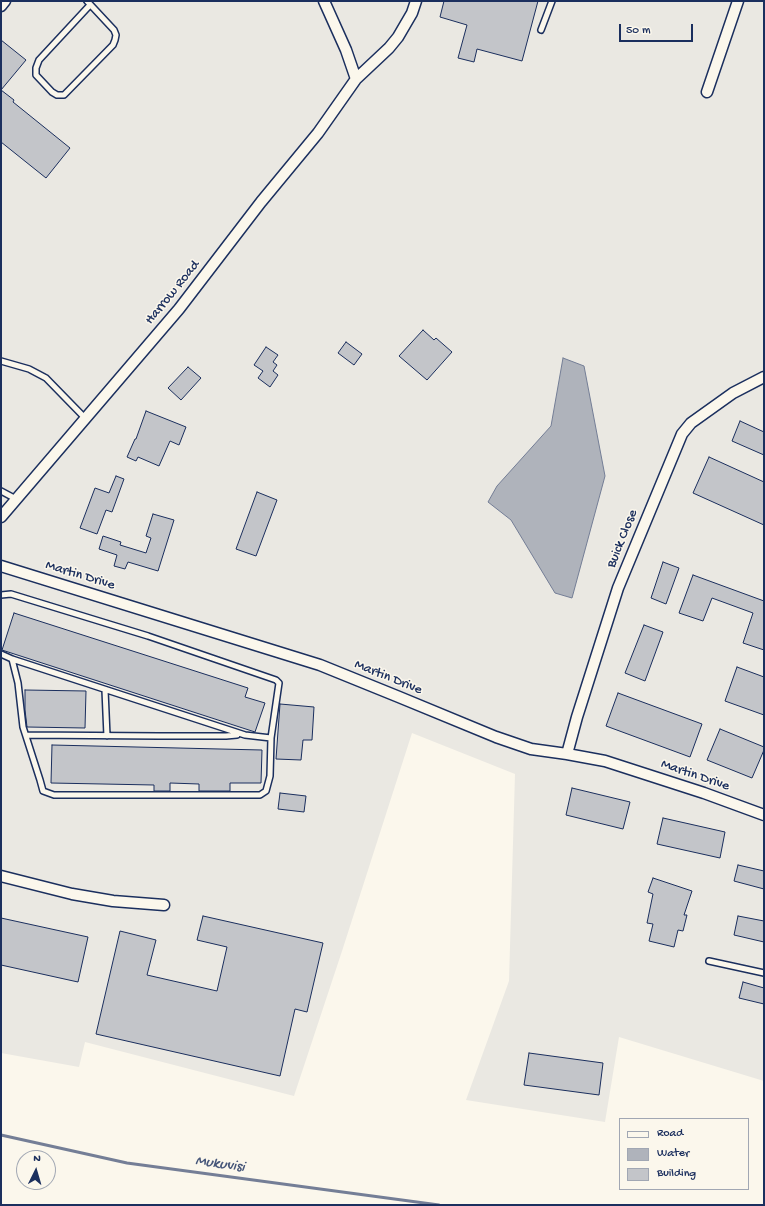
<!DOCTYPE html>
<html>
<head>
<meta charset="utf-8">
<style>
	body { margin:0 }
	#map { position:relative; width:765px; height:1206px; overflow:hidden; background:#fbf7ec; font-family:"Gochi Hand",sans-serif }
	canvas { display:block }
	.frame { position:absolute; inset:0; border:2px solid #1b2f5e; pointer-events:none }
	.legend { position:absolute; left:619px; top:1118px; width:130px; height:72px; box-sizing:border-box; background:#fbf7ec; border:1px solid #a1a7b3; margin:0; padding:5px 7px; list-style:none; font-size:12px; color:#1b2f5e }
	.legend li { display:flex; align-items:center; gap:8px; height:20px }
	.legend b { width:20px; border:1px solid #a1a7b3 }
	.north { position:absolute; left:16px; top:1150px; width:40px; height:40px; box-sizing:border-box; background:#fbf7ec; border:1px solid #a1a7b3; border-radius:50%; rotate:5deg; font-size:11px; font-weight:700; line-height:16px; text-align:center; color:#1b2f5e }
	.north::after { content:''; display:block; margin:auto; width:14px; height:18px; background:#1b2f5e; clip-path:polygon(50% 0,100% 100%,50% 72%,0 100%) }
	.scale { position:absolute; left:619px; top:24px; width:74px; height:18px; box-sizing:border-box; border:2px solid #1b2f5e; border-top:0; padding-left:5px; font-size:12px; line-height:14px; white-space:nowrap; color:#1b2f5e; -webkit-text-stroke:3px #fbf7ec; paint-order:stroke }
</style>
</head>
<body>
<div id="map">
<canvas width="765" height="1206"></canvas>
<div class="frame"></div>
<ul class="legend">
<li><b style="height:5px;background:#fbf7ec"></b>Road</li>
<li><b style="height:11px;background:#afb3bb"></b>Water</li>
<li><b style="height:11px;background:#c3c5c9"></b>Building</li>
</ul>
<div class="north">N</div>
<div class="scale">50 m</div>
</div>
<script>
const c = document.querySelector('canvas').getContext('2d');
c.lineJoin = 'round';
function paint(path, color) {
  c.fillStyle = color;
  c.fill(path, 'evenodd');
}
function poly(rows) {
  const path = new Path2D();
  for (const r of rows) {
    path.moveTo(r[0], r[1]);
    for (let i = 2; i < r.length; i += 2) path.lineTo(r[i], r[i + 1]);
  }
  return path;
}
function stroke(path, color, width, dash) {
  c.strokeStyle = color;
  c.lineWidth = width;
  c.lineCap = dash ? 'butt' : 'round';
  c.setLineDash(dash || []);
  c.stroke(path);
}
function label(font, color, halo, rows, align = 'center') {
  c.font = font + ' "Gochi Hand",sans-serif';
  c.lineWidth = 3;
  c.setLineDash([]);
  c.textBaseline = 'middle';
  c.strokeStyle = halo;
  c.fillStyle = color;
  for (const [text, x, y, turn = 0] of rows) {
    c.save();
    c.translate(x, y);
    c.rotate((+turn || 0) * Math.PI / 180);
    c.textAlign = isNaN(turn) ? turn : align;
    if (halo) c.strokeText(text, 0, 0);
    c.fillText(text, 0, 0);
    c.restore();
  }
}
paint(poly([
	[1,1,764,1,764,1081,619,1037,605,1122,466,1100,509,981,515,774,412,733,343,948,294,1096,85,1042,79,1067,1,1053]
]), '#eae8e2');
const water = poly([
	[563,358,584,366,605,476,572,598,555,593,511,520,488,502,497,486,551,426,563,358]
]);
paint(water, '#afb3bb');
stroke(water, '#747e96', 1);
stroke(poly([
	[1,1135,127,1163,439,1205]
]), '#747e96', 3);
const building = poly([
	[444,1,538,1,522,61,477,49,474,62,458,58,467,25,440,17,444,1],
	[1,40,26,60,1,90,14,100,13,102,70,148,46,178,1,142,1,40],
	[423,330,434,340,436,338,452,352,427,380,399,356,423,330],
	[346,342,362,354,354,365,338,353,346,342],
	[266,347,278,355,273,362,277,365,273,371,278,375,270,387,258,378,263,371,254,365,266,347],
	[188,367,201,378,181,400,168,388,188,367],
	[146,411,186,427,179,445,170,441,159,466,138,457,136,461,127,457,135,439,136,439,146,411],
	[740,421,764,432,764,455,732,441,740,421],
	[709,457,764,482,764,525,693,493,709,457],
	[116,476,124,479,112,512,106,510,97,534,80,528,95,488,109,493,116,476],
	[257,492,277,500,256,556,236,549,257,492],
	[153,514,174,520,158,571,128,562,125,569,114,566,117,555,99,549,103,536,121,542,120,545,146,553,151,538,146,536,153,514],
	[663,562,679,568,666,604,651,598,663,562],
	[693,575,764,601,764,650,743,643,753,613,712,598,703,621,679,613,693,575],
	[14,613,248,688,245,697,265,703,255,732,2,650,14,613],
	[644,625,663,632,645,681,625,673,644,625],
	[737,667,764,677,764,715,725,701,737,667],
	[25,690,86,691,85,728,27,727,25,710,25,690],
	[618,693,702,724,690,757,606,726,618,693],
	[280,704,314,707,312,740,303,740,301,760,276,759,280,704],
	[720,729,764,747,764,750,752,778,707,760,720,729],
	[52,745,262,750,261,783,230,783,230,791,199,791,199,784,170,783,170,791,154,791,154,785,51,783,52,745],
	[572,788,630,802,623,829,566,815,572,788],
	[280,793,306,796,304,812,278,809,280,793],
	[663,818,725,832,720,858,657,844,663,818],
	[738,865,764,871,764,889,734,881,738,865],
	[653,878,692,891,684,915,687,915,683,931,678,930,674,947,649,941,653,924,647,923,653,894,648,892,653,878],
	[203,916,323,943,307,1012,295,1009,280,1076,96,1034,120,931,156,940,147,975,217,991,227,947,197,940,203,916],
	[738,916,764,921,764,942,734,935,738,916],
	[1,918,88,937,78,982,1,965,1,918],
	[743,982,764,988,764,1004,739,998,743,982],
	[529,1053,603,1063,599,1095,524,1085,529,1053]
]);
paint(building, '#c3c5c9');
stroke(building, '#1b2f5e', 1);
const lane = poly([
	[87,1,114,30,116,35,115,40,113,45,64,95,57,95,52,92,36,75,36,68,39,60,90,5],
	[541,30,552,1],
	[1,361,29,369,46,378,85,418],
	[1,491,16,499],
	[1,595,11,594,24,598,148,636,276,680,279,683,271,738,270,776,266,791,260,795,54,795,43,791,40,780,23,727,18,683,12,659],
	[1,654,12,659,245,735,271,738],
	[105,690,107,736],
	[26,735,159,736,226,736,237,735],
	[709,961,764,973]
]);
const street = poly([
	[324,1,346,50,356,79],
	[1,6,5,1],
	[707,92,738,1],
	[1,517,179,309,261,202,318,133,356,79,389,48,398,37,412,13,416,1],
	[1,566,320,665,399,697,496,737,531,749,567,754,605,761,704,793,764,815],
	[567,754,577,717,618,588,682,434,691,423,733,393,764,377],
	[1,876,72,894,113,901,164,905]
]);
stroke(lane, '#1b2f5e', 8);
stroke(street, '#1b2f5e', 13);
stroke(lane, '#fbf7ec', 5);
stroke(street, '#fbf7ec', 10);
label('14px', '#1b2f5e', '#fbf7ec', [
	["Harrow Road",173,293,-51],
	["Buick Close",623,539,-68],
	["Martin Drive",80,576,17],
	["Martin Drive",388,678,22],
	["Martin Drive",695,776,19]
]);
label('italic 15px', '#47577a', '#fbf7ec', [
	["Mukuvisi",220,1165,8]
]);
</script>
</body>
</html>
